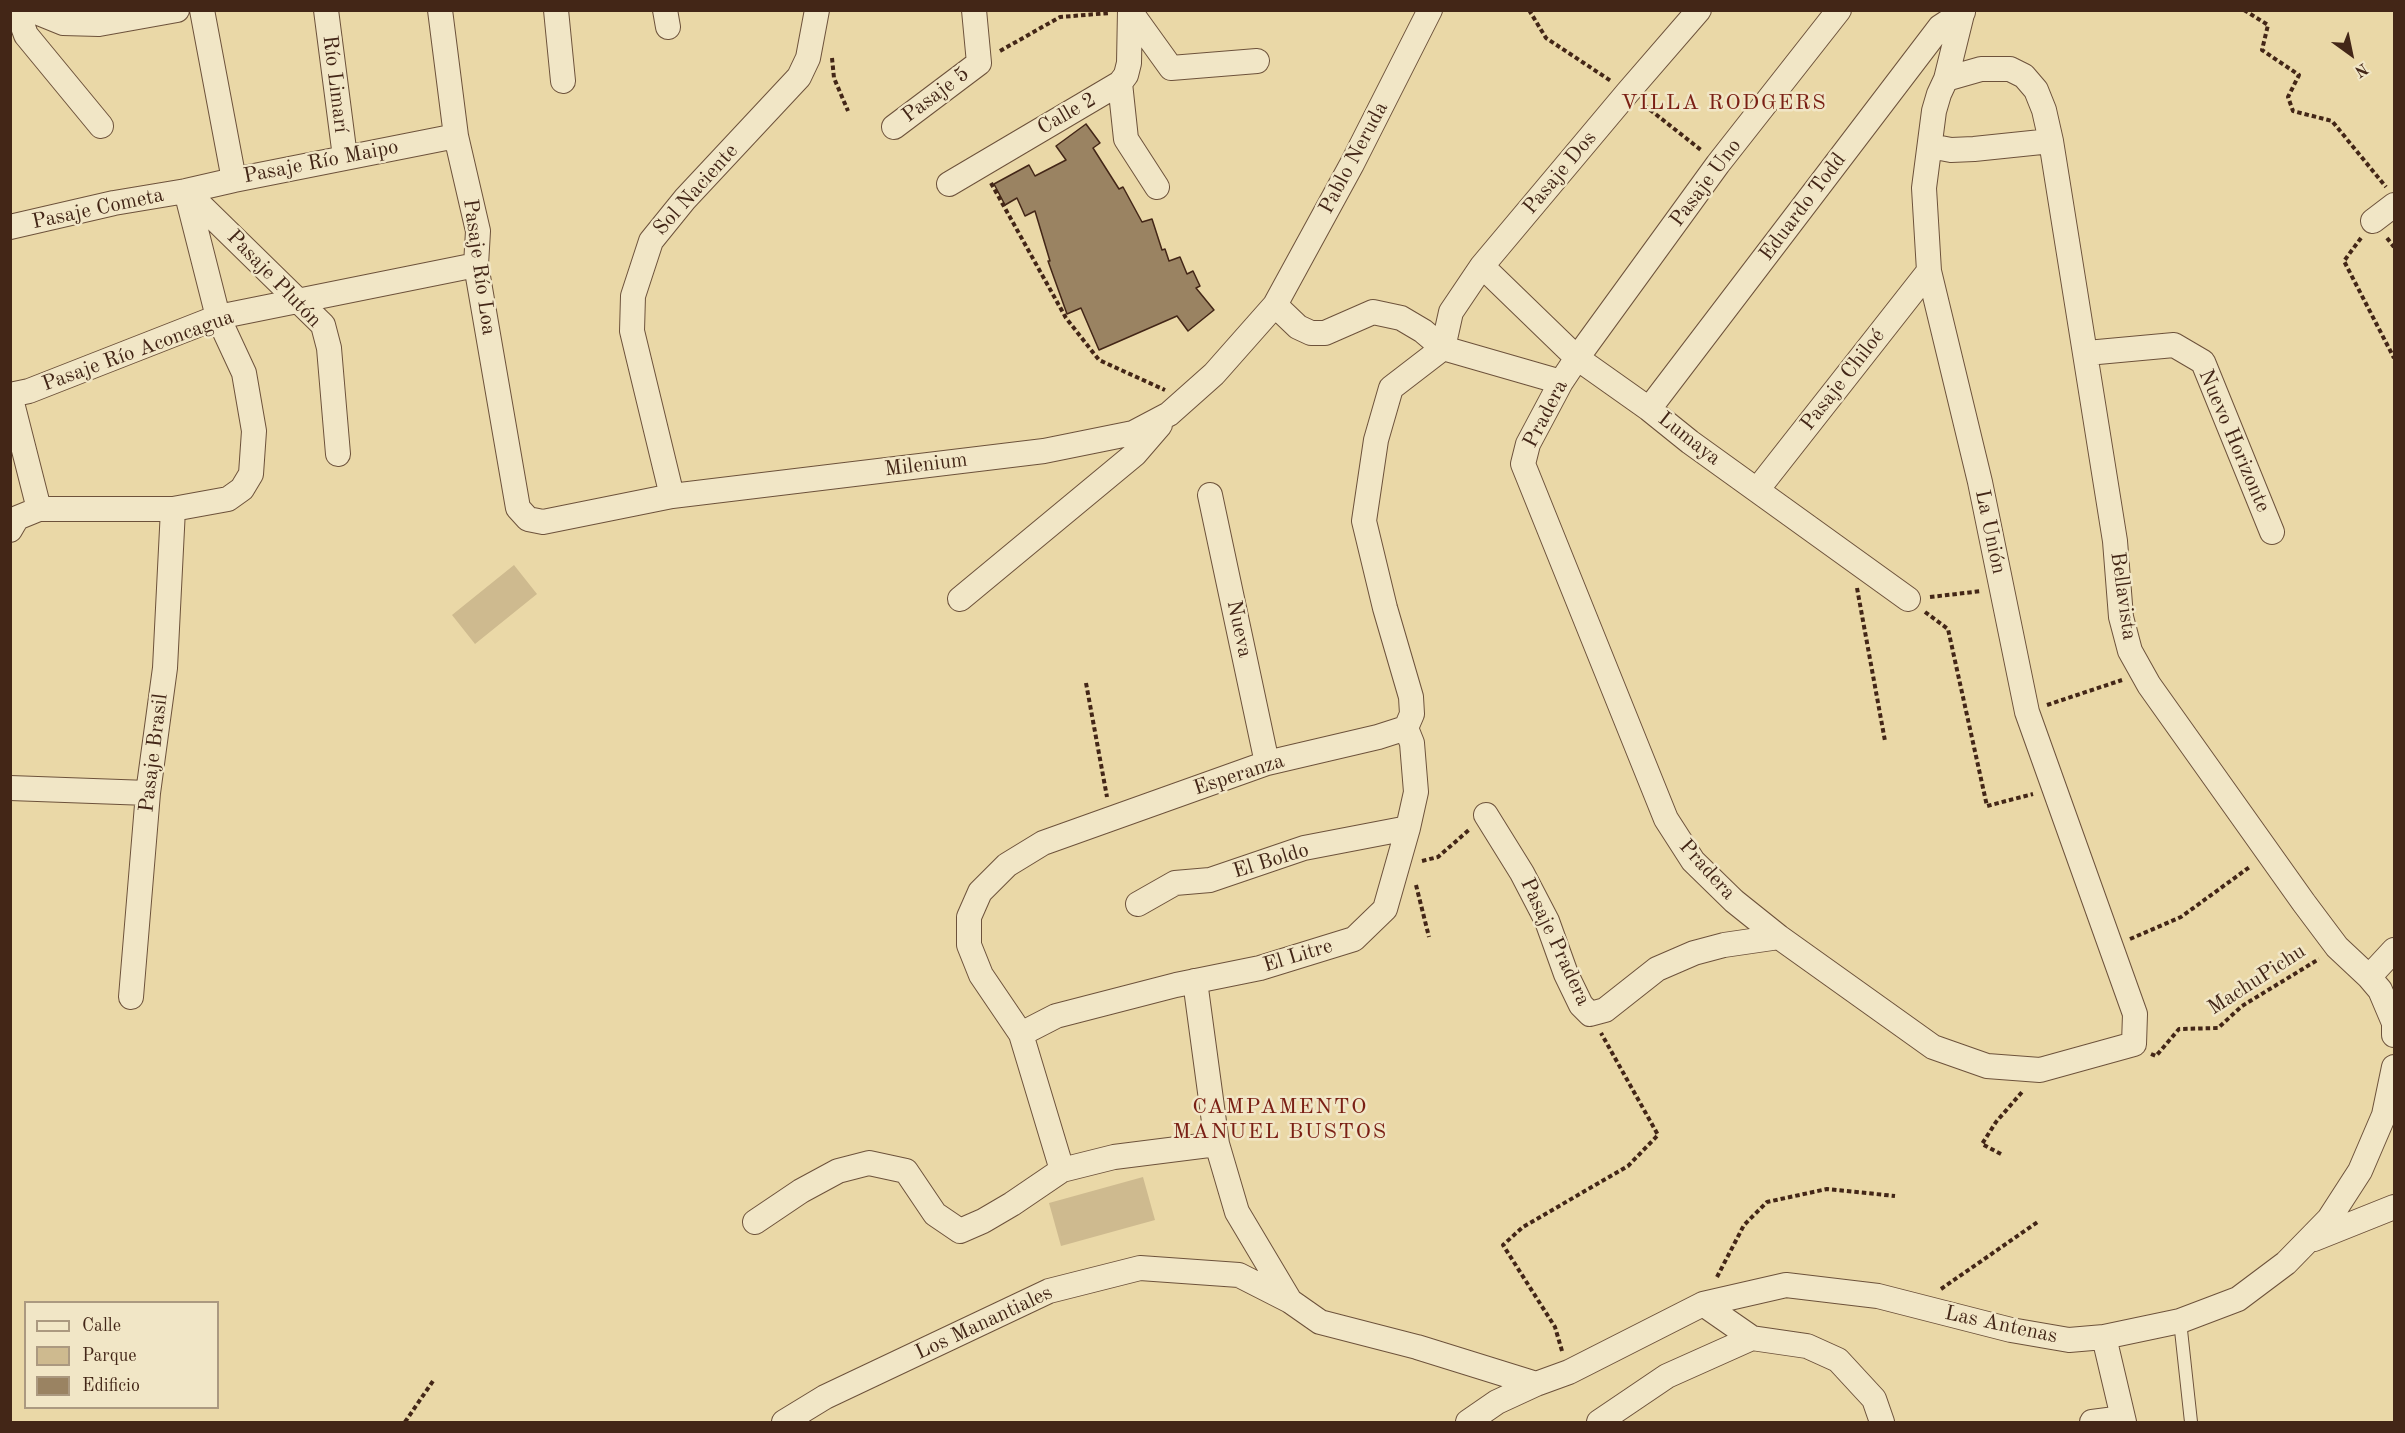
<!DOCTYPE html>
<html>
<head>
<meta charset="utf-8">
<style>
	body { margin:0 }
	#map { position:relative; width:2405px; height:1433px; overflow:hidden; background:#ead8a7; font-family:"Old Standard TT",serif }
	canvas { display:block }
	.frame { position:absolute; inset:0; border:12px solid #432617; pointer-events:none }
	.legend { position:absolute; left:24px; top:1301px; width:195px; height:108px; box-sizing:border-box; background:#f1e6c6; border:2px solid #ab9980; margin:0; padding:8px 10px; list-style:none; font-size:18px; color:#432617 }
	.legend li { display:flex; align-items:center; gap:12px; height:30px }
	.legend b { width:30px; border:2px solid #ab9980 }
	.north { position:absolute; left:2321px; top:24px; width:60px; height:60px; -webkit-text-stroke:4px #f1e6c6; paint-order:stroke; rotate:147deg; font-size:16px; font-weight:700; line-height:24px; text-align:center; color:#432617 }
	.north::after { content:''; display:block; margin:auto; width:21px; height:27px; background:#432617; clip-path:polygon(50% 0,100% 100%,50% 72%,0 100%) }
</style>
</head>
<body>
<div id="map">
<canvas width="2405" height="1433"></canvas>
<div class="frame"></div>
<ul class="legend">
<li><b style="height:8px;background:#f1e6c6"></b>Calle</li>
<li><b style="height:16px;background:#ceba8f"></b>Parque</li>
<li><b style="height:16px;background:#9a8362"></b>Edificio</li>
</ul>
<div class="north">N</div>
</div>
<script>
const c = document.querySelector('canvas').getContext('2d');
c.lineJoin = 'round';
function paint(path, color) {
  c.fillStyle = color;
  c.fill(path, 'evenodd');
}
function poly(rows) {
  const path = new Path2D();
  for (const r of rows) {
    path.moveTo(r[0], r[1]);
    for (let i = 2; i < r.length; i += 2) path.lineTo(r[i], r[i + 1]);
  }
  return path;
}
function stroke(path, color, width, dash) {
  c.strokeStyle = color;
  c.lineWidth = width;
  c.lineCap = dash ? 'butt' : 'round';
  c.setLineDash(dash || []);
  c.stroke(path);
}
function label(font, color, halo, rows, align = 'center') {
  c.font = font + ' "Old Standard TT",serif';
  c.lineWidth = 5;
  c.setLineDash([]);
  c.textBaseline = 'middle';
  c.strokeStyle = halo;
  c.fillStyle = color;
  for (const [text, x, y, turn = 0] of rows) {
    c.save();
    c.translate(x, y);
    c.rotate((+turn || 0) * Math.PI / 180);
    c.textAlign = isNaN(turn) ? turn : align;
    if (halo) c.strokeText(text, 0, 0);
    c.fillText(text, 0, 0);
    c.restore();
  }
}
paint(poly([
	[514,565,537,594,475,644,452,615],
	[1143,1177,1155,1220,1061,1246,1049,1203]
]), '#ceba8f');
const building = poly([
	[1086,124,1100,143,1093,148,1119,189,1123,187,1142,222,1152,219,1162,250,1165,249,1169,261,1180,257,1187,274,1193,271,1200,286,1196,288,1214,310,1188,331,1177,316,1099,350,1081,308,1067,314,1048,261,1050,261,1035,211,1025,216,1017,198,1005,205,994,184,1029,165,1035,176,1066,160,1056,146,1086,124]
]);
paint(building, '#9a8362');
stroke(building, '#432617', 1.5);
const service = poly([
	[2180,1321,2191,1422]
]);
const minor = poly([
	[17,10,26,35,101,126],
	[31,10,63,23,99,24,177,10],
	[202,10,234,180],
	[326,10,345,157],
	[440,10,456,136,478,231,476,265,518,508,528,519,543,522,672,496,1044,451,1133,433,1169,414,1214,374,1275,305,1352,164,1430,10],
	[556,10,563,81],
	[665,10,668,27],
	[1839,10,1718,164,1577,358,1561,382,1528,444,1523,464,1666,819,1693,861,1734,901,1779,937,1933,1047,1987,1066,2040,1070,2134,1044,2135,1014,2027,712,1980,482,1929,271,1924,188,1934,111,1939,94,1946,79,1963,10],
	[1130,11,1171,68,1257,61],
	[1946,79,1981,69,2010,69,2024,76,2036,90,2044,110,2051,141,2115,541,2121,617,2130,651,2149,685,2304,903,2337,947,2369,977,2380,990,2394,1023,2394,1035],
	[1120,83,1126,139,1157,187],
	[894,127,979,63,974,10],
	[1930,146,1951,150,1974,149,2051,141],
	[949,184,1120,83,1126,75,1129,63,1130,10],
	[186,191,323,325,329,348,338,454],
	[2373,221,2394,205],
	[10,227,114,203,186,191,234,180,456,136],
	[1482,266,1577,358,1649,409,1690,442,1908,599],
	[1275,305,1298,327,1311,333,1325,333,1373,312,1401,318,1423,331,1443,348,1561,382],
	[2087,353,2174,345,2203,362,2272,532],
	[1649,409,1940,27,1963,12],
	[1757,490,1929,271],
	[1210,495,1267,763],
	[672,496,632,331,633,296,651,241,685,199,799,77,808,58,817,10],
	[39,509,10,395,29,391,218,317,476,265],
	[10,530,17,518,39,509,173,509,228,499,242,489,251,474,254,431,244,373,218,317,186,191],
	[960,599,1135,454,1160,425],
	[10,788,148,793],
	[1486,815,1522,873,1547,921,1566,974,1581,1005,1590,1014,1605,1010,1657,969,1694,953,1724,945,1779,937],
	[1138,904,1175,883,1210,880,1304,848,1408,828],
	[2369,977,2394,950],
	[1195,981,1217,1144,1237,1212,1290,1301],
	[131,997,148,793,165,668,173,509],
	[1021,1034,1056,1016,1176,985,1260,968,1354,939,1385,909,1408,828,1416,792,1412,743,1406,728],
	[1062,1170,1021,1034,981,975,969,945,969,917,980,892,1007,865,1043,843,1267,763,1378,737,1406,728,1412,714,1411,697,1385,608,1364,521,1376,440,1391,388,1443,348,1451,312,1482,266,1628,92,1699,10],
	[755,1222,801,1191,838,1171,869,1163,906,1171,935,1214,960,1231,983,1221,1012,1204,1062,1170,1114,1157,1217,1144],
	[2314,1239,2394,1207],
	[1703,1304,1752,1338,1807,1346,1838,1360,1874,1399,1882,1422],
	[2104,1337,2124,1422],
	[784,1422,825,1397,1049,1291,1140,1268,1239,1275,1290,1301,1320,1322,1417,1347,1536,1384],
	[1468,1422,1497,1402,1536,1384,1569,1372,1703,1304,1786,1285,1878,1296,2011,1330,2069,1340,2104,1337,2180,1321,2238,1299,2286,1263,2329,1219,2360,1171,2384,1115,2394,1067],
	[1599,1422,1667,1376,1752,1338],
	[2092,1422,2123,1418]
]);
stroke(service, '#6d523b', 14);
stroke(minor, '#6d523b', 26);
stroke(poly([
	[1529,10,1546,38,1611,81],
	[2244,10,2268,25,2262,50,2299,75,2288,97,2293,111,2332,121,2386,187],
	[1000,51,1060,17,1110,13],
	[832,58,834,78,848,111],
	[1644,105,1701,150],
	[991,183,1066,318,1099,360,1165,390],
	[2361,238,2344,261,2394,358],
	[2387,238,2394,247],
	[1857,588,1885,741],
	[1930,597,1982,591],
	[1925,612,1948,629,1987,806,2033,794],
	[1086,683,1107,797],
	[2047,705,2122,680],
	[1422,861,1438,857,1470,829],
	[1416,885,1429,937],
	[2130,939,2181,917,2251,866],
	[2151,1054,2156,1056,2179,1029,2218,1028,2242,1006,2319,959],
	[2001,1154,1982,1144,1996,1122,2022,1092],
	[1717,1277,1744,1225,1767,1202,1827,1189,1895,1196],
	[1941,1289,2039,1221],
	[1562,1351,1555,1327,1503,1245,1523,1227,1628,1166,1658,1135,1601,1033],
	[405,1422,433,1381]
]), '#432617', 4, [4.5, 3]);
stroke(service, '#f1e6c6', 12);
stroke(minor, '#f1e6c6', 24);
label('21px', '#432617', '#f1e6c6', [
	["Río Limarí",335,84,83],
	["Pasaje 5",936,95,-37],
	["Calle 2",1067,114,-30],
	["Pablo Neruda",1354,158,-62],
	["Pasaje Río Maipo",321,162,-11],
	["Pasaje Dos",1560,173,-50],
	["Pasaje Uno",1706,183,-53],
	["Sol Naciente",696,190,-48],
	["Eduardo Todd",1803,207,-53],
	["Pasaje Cometa",98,209,-12],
	["Pasaje Río Loa",479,267,82],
	["Pasaje Plutón",274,279,46],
	["Pasaje Río Aconcagua",138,351,-20],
	["Pasaje Chiloé",1843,380,-52],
	["Pradera",1546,414,-63],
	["Lumaya",1689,439,38],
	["Nuevo Horizonte",2234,441,67],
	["Milenium",926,465,-7],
	["La Unión",1990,532,78],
	["Bellavista",2123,596,82],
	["Nueva",1239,629,78],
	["Pasaje Brasil",154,753,-83],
	["Esperanza",1239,775,-18],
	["El Boldo",1271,861,-17],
	["Pradera",1707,870,48],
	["Pasaje Pradera",1555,942,65],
	["El Litre",1298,956,-17],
	["MachuPichu",2257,980,-33],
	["Los Manantiales",984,1323,-25],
	["Las Antenas",2001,1325,12]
]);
c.letterSpacing = '1.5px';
label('22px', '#7a1f14', '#f1e6c6', [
	["VILLA RODGERS",1724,103],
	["CAMPAMENTO",1280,1107],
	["MANUEL BUSTOS",1280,1132]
]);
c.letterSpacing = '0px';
</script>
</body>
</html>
